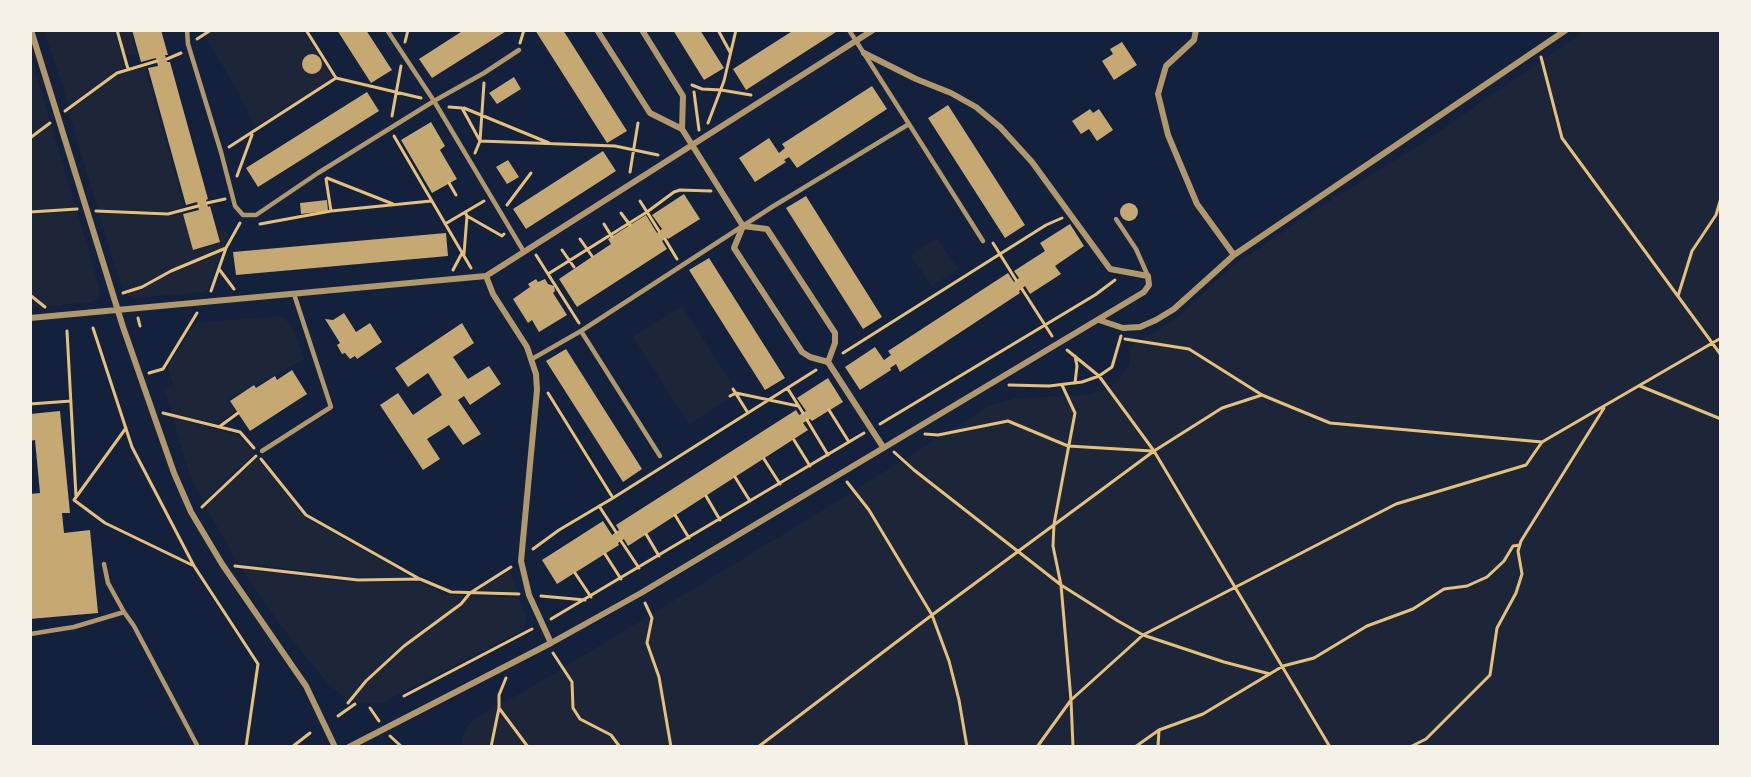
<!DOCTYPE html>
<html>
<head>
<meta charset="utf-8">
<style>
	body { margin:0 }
	#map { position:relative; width:1751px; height:777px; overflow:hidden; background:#14213d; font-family:Commissioner,sans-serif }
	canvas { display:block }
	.frame { position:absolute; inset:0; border:32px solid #f6f1e7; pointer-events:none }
</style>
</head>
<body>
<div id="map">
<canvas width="1751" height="777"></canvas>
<div class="frame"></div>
</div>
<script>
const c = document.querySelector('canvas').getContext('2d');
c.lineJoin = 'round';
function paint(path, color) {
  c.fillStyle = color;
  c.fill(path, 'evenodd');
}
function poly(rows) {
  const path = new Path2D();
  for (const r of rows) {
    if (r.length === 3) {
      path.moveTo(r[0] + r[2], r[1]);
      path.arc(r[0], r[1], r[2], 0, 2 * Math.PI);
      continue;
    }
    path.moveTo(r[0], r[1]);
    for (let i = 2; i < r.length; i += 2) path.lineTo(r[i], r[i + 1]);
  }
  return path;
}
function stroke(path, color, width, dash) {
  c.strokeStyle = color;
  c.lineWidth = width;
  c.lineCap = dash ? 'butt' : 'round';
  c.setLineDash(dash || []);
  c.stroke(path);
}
paint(poly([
	[72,30,115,30,125,67,117,70,69,106,45,33],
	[119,30,131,30,138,55,132,56,125,53],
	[214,30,303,30,333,78,255,127,234,84,204,36],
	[1586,30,1721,30,1721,747,461,747,464,731,471,722,494,707,527,690,823,510,991,405,1016,398,1087,395,1106,390,1119,380,1129,365,1130,350,1134,344,1175,320,1234,265,1314,211,1427,140],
	[30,54,100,290,98,298,92,302,30,308],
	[145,67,184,206,167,212,98,210,69,113,71,109,118,74],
	[99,213,172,216,182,213,193,251,221,243,218,231,227,231,228,235,208,289,204,292,135,298,128,295,120,282],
	[937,238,958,269,932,286,911,256],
	[682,306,738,393,689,424,633,337],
	[280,316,291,324,304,359,227,400,235,412,217,424,172,412,164,391,173,384,168,367,195,323],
	[173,418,237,435,255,453,203,501,190,476],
	[257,458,306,518,408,575,406,577,356,577,238,563,205,506],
	[242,569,357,583,420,582,445,595,519,598,527,620,524,629,384,702,367,703,354,701,340,694,329,685,281,626],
	[510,570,517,592,480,591,480,589]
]), '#1d2539');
paint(poly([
	[132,30,161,30,168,55,165,55,167,62,170,62,208,199,206,200,207,203,208,207,210,206,220,242,193,250,183,214,199,210,197,202,186,205,148,68,158,66,156,58,141,62],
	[337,30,366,30,392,70,371,83],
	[464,30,508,30,432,78,419,59],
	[535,30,563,30,627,131,607,143],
	[673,30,700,30,724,68,704,80],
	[794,30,835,30,836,32,746,90,733,69],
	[1122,42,1137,65,1114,80,1102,61,1113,54,1110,49],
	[312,64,10],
	[514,77,521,89,497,104,489,93],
	[872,86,887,109,797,168,789,157,784,160,786,162,755,182,739,158,769,138,779,153,785,148,782,144],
	[367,92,379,111,258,187,246,168],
	[948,105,1025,225,1005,238,928,118],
	[1090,109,1093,113,1099,109,1113,130,1097,141,1089,129,1081,134,1072,121],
	[431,122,445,146,440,150,457,179,432,193,401,140],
	[603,151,616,171,526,229,513,209],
	[508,160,519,177,507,184,496,167],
	[684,194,700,219,668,239,667,238,662,241,667,249,577,307,559,279,611,244,608,239,646,215,657,233,662,229,652,215],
	[806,196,882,317,863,329,786,208],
	[327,200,328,211,301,214,300,203],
	[1129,212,9],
	[1070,224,1084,246,1055,266,1061,274,1030,294,1025,286,1019,291,1020,293,900,372,896,364,890,368,891,370,860,390,845,367,875,347,884,360,891,355,888,351,1008,273,1014,282,1019,278,1014,271,1045,251,1040,243],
	[446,233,448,256,236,275,233,252],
	[709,258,785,378,765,390,689,270],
	[536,279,538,282,545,279,548,284,554,286,555,291,553,293,567,315,539,332,532,320,528,323,513,299,530,287,528,284],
	[344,313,356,332,370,323,382,342,357,359,355,356,350,359,345,353,342,354,337,345,340,343,325,319,333,320],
	[462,323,474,343,453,357,468,379,489,366,501,384,470,405,464,396,458,400,481,434,463,445,449,425,427,439,440,459,423,470,380,405,398,393,413,415,442,395,428,373,408,387,395,368],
	[566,349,642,469,623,482,546,361],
	[292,370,307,394,250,431,230,401,254,385,256,388,275,376,277,380],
	[828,378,843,402,812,421,810,419,803,423,808,430,628,546,624,539,618,543,619,545,557,584,542,560,603,521,612,535,619,530,616,525,796,410,799,415,806,411,797,398],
	[60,411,70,513,62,513,64,533,90,530,98,613,30,619,30,494,40,493,35,440,30,441,30,414]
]), '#c6a872');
stroke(poly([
	[44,30,59,30],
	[117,30,128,69],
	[306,30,336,78,421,98],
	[718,30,730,52],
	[197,39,211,30],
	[405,42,408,30],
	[520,43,524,30],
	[1541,57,1562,138,1721,355],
	[167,59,181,53],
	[692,85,702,89,721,90,751,95],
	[694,92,699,130],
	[449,107,462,108,480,141,615,146,658,155],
	[464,108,549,143],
	[65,111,117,73,157,61],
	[392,116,401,66],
	[708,123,724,81,736,30],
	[394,136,471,268],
	[30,138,50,123],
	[229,147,336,78],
	[475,153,480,141,484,83],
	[630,172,638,123],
	[237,176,252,135],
	[327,178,393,204],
	[326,179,331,211],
	[449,183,456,195],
	[640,201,659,231],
	[207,203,225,199],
	[507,205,531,173],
	[96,211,168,214,198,206],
	[30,212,77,209],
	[465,212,467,216,502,236,504,234],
	[621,213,630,225],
	[260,224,331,211,431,201],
	[445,224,484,201],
	[604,224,612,237],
	[580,239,592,256],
	[665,239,677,259],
	[993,243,1016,280],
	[562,250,574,267],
	[464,254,467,216],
	[536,255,579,323],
	[219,269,234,289],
	[453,270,462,253],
	[548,274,647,212,674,192,680,190,711,191],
	[1022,289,1052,336],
	[211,291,226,248,240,223],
	[123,293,142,287,171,271,226,248],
	[30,295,45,307],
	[1678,296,1692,251,1716,215,1721,198],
	[138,318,140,326],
	[93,328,132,447,194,566,258,664,246,747],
	[67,331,76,496],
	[1125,339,1189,349,1262,395,1330,423,1542,442,1721,338],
	[1067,350,1099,376,1154,451,1330,747],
	[843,353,1046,225,1062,218],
	[1075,356,1077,366,1075,383],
	[149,373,163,369,197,313],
	[1009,385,1049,386,1082,382,1099,376,1112,367,1121,336],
	[1062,385,1075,413,1054,524,1053,546,1061,585,1071,700,1073,747],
	[1640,386,1721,419],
	[733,389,748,413],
	[788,389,803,413],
	[548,393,613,498],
	[730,396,736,393,798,406],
	[30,404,71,401],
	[829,410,849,442],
	[163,413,240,432,254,448],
	[807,420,828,455],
	[880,424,1095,295,1115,280],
	[219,427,238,413],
	[126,428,74,500,105,523,192,565],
	[925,434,938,435,1008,421,1068,446,1152,451],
	[794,440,810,466],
	[894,452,914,470,1061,585,1118,621,1143,635,1224,662,1270,674],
	[261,459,306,515,418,578],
	[764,459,780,484],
	[735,477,750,501],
	[847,482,869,510,932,615,949,661,959,700,967,747],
	[706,496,720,520],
	[599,506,616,532],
	[202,507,256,456],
	[675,515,689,538],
	[646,534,659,556],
	[621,541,639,568],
	[533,549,559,530,613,498,816,370],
	[605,554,621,579],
	[235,566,358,580,420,579,451,592,519,594],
	[575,573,591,597],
	[541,596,585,600],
	[645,603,652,618,647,643,659,677,671,747],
	[551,619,864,433],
	[553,653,572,682,573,708,580,719,611,735,620,747],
	[404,696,532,629],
	[348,703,366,681,404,646,461,604,470,593,511,567],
	[370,708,379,721],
	[499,708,528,747],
	[338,716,355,704],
	[390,736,402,747],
	[292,747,310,733],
	[491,747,499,708,499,695,506,678],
	[758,747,932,615,1154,451,1222,408,1262,395],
	[1037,747,1071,700,1143,635,1396,504,1526,465,1542,442],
	[1135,747,1159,730,1203,714,1283,666,1314,658,1367,626,1413,609,1444,589,1467,586,1487,577,1504,561,1513,546,1520,545],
	[1158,747,1159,730],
	[1410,747,1426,739,1490,675,1497,628,1516,593,1522,574,1518,551,1521,541,1604,408]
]), '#e5c07b', 3);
stroke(poly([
	[187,30,188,44,221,152,235,206,243,215,256,215,318,173,434,101,484,73,519,50],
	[387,30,434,101,524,252],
	[909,124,983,241],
	[1116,219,1136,249,1148,276],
	[581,331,660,456],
	[532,359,581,331,772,207,909,124,849,30],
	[262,451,331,407,294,294],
	[124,612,134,626,198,747],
	[30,634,74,627,124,612,108,583,104,564]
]), '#b1986c', 4.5);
stroke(poly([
	[31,30,123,327,174,473,191,512,222,564,306,686,335,747],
	[597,30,650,113,682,129,743,226],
	[642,30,683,96,682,129],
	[1196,30,1194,40,1166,66,1158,94,1168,135,1197,204,1234,255],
	[743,226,734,248,802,352,810,357,828,362,883,447],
	[743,226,767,229,835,333,835,343,828,362],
	[486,276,493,294,527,347,536,374,537,390,521,561,529,595,551,643],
	[30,318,486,276,873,30],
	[1099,320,1123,328,1140,327,1156,320,1174,309,1234,255,1566,30],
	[349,747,551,643,641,593,1144,292,1149,285,1148,276,1110,269,1032,162,1000,127,976,107,951,93,916,79,864,53]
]), '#b1986c', 6);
</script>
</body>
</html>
